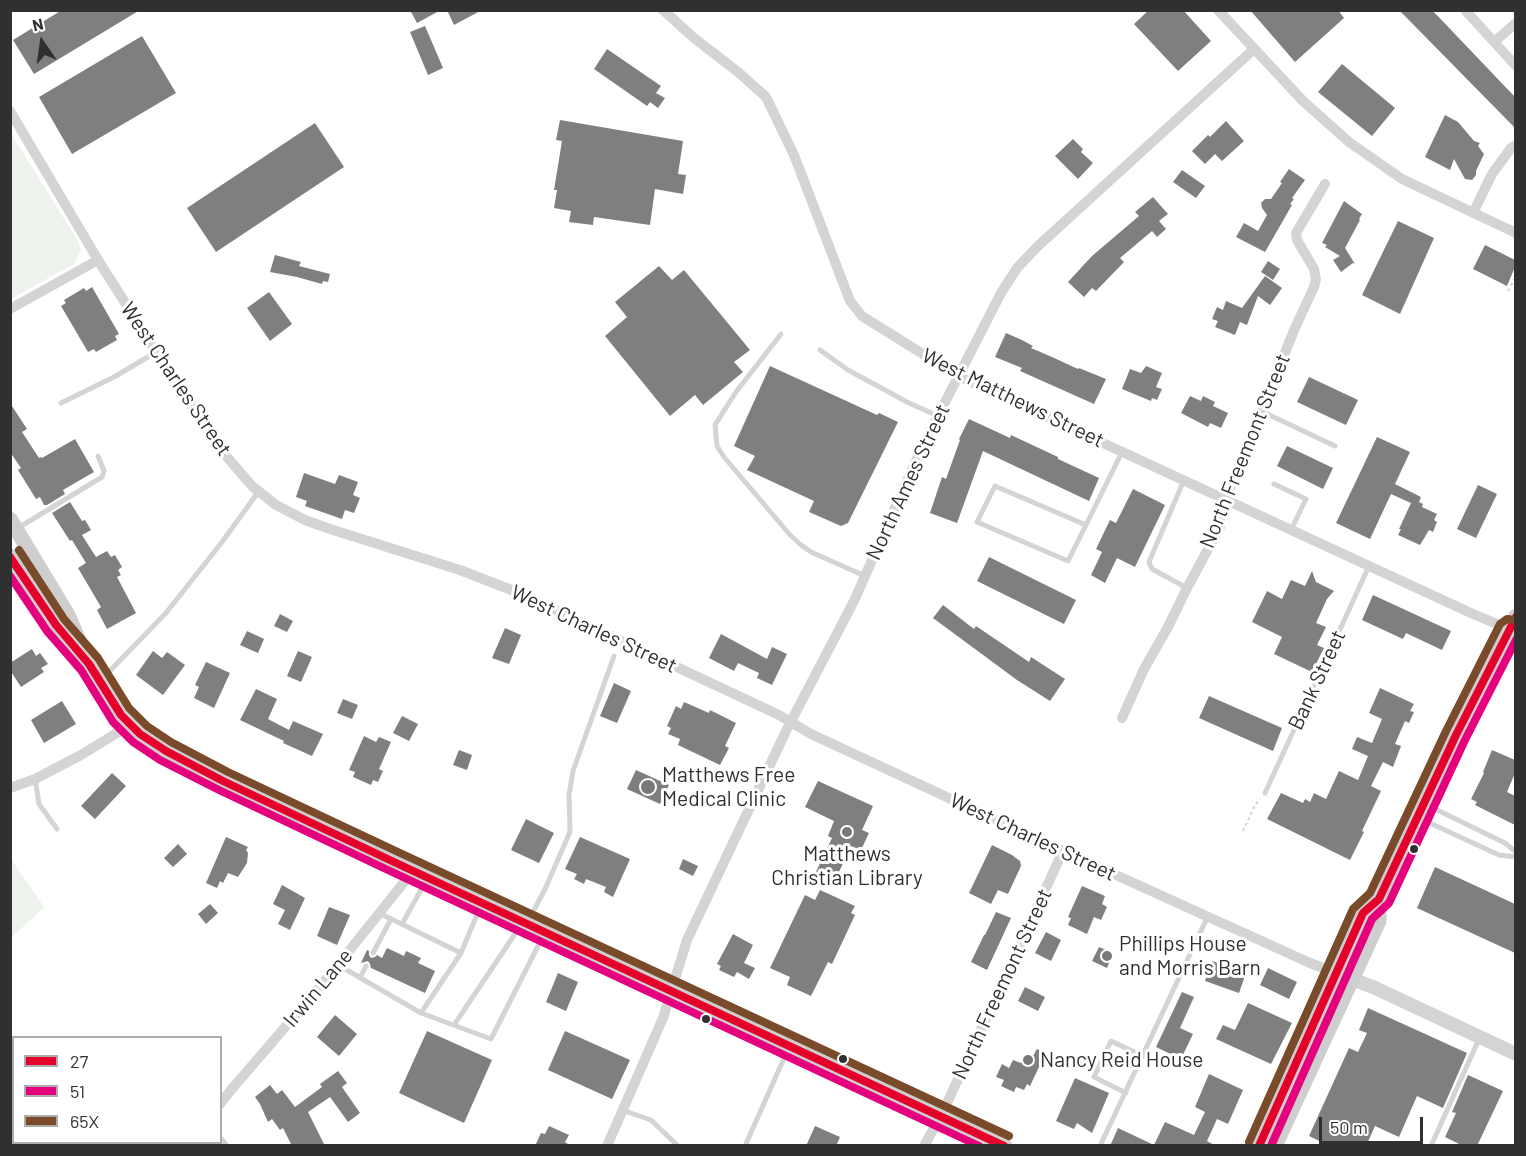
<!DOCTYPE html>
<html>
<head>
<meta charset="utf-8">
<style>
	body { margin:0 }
	#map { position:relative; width:1526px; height:1156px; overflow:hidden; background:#fff; font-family:Barlow,sans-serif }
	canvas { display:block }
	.frame { position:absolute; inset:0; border:12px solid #303030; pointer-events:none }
	.legend { position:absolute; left:12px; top:1036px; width:210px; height:108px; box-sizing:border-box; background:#fff; border:2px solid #acacac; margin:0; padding:8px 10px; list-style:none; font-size:18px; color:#303030 }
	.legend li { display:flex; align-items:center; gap:12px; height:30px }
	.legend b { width:30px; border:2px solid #acacac }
	.north { position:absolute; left:12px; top:12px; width:60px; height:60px; -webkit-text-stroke:4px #fff; paint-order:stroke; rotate:347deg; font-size:16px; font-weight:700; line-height:24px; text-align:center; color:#303030 }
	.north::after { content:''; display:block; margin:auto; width:21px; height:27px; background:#303030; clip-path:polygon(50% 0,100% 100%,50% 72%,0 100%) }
	.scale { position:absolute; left:1319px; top:1117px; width:104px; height:27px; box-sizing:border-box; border:3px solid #303030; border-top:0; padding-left:8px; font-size:18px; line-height:21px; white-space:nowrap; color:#303030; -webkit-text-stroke:4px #fff; paint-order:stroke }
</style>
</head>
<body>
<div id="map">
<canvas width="1526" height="1156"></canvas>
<div class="frame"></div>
<ul class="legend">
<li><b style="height:8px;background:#e4002b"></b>27</li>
<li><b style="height:8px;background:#e5007d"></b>51</li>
<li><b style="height:8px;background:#7a4b2a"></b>65X</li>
</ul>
<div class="north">N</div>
<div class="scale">50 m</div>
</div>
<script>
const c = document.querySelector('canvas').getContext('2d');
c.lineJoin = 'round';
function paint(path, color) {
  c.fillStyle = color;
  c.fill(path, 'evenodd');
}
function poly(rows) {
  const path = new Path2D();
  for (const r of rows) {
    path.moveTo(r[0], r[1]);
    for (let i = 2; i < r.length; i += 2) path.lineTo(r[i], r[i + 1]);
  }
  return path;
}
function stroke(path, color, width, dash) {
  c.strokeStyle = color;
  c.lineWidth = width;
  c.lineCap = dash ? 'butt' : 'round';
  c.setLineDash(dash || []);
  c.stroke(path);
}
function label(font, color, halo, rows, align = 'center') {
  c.font = font + ' Barlow,sans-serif';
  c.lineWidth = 6;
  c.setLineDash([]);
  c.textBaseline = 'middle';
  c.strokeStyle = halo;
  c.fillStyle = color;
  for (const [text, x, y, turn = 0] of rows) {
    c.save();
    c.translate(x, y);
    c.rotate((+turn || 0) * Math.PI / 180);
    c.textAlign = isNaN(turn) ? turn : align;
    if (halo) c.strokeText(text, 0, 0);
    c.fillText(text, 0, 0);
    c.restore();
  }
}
paint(poly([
	[10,132,78,241,81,250,74,264,11,299],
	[11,859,44,907,11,938,10,938]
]), '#eef2ec');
paint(poly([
	[62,10,140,10,34,74,13,40],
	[410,10,441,10,417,23],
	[447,10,482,10,454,25],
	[1149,10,1183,10,1211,41,1178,71,1134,24],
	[1250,10,1338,10,1344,18,1295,62],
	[1399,10,1432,10,1515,97,1515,128],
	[425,26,443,68,428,75,410,32],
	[142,36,176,93,72,154,39,97],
	[607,49,661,86,656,93,665,98,658,108,650,102,647,106,594,69],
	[1342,64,1395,108,1372,136,1318,92],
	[1445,115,1458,122,1474,141,1480,143,1478,146,1484,154,1476,171,1476,175,1472,180,1465,179,1454,159,1450,170,1425,157],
	[560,120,683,141,678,174,686,175,683,194,655,189,650,225,594,217,593,225,569,222,571,211,554,208,557,190,554,190,562,141,556,140],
	[1226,121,1244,141,1222,161,1215,154,1205,164,1192,151,1208,135,1210,137],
	[315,123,344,167,216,252,187,208],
	[1073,139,1083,149,1081,152,1093,163,1078,179,1055,156],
	[1289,169,1305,180,1292,198,1294,199,1290,204,1292,205,1265,252,1236,237,1244,223,1258,231,1267,215,1262,208,1261,203,1265,199,1271,199,1282,183,1280,182],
	[1182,170,1205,186,1196,198,1173,182],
	[1153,197,1168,214,1159,221,1166,229,1157,237,1152,231,1120,258,1124,262,1096,291,1092,288,1084,297,1068,282,1092,256,1139,216,1135,212],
	[1344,201,1362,214,1359,219,1360,220,1345,248,1355,264,1353,263,1341,272,1333,260,1340,256,1325,247,1327,245,1322,243],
	[1398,221,1434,238,1400,314,1362,295],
	[1485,245,1515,260,1515,267,1507,286,1473,269],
	[275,255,301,262,299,266,330,274,328,282,323,281,322,284,297,277,270,272],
	[1268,261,1280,269,1273,280,1261,272],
	[659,266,672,280,684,270,750,350,734,362,743,372,703,405,695,395,670,416,605,336,627,317,615,302],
	[1265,276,1282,288,1270,305,1258,296,1247,325,1240,322,1235,335,1215,327,1218,321,1212,319,1217,307,1223,310,1226,301,1242,308],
	[92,287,119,334,115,336,117,340,96,352,94,349,88,352,61,306,66,303,64,300,84,288,86,291],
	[269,292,292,324,270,341,247,308],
	[1006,333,1022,340,1033,346,1031,348,1052,357,1078,369,1079,368,1106,379,1094,404,1020,371,1022,368,995,357],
	[770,366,877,415,879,413,898,422,848,523,841,526,809,512,814,501,747,470,755,456,734,446],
	[1146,366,1162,373,1156,387,1162,389,1157,400,1152,398,1151,401,1122,389,1130,369,1141,373],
	[1309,377,1358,400,1346,425,1297,402],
	[1190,396,1201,401,1203,396,1215,402,1213,406,1228,413,1221,428,1210,423,1208,427,1181,413],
	[10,403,27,429,22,432,39,458,41,457,42,458,75,439,94,472,63,490,65,494,47,505,44,505,40,497,36,499,18,470,21,468,10,452],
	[969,419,1010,438,1011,435,1058,457,1058,459,1099,478,1089,501,983,451,957,523,930,513,942,477,946,479,960,440,959,439],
	[1377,437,1410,452,1395,484,1421,497,1419,502,1423,504,1422,507,1437,514,1434,520,1437,522,1433,532,1429,530,1420,545,1398,535,1401,529,1399,529,1411,503,1391,494,1370,539,1336,523],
	[1287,446,1333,468,1323,489,1277,466],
	[304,473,335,484,339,475,358,482,353,495,360,498,354,513,345,510,342,519,305,506,307,501,296,497],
	[1478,485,1497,494,1476,538,1457,529],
	[1133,489,1165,505,1135,567,1117,558,1105,583,1091,575,1102,552,1096,549,1110,520,1116,523],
	[70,502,82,521,85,520,91,530,82,535,96,557,107,551,111,557,115,555,122,567,118,570,121,575,117,577,136,613,107,629,97,610,101,607,78,568,86,563,72,540,70,541,52,513],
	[989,557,1076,600,1064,624,977,581],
	[1312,571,1316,582,1334,591,1327,599,1316,623,1326,627,1317,645,1324,648,1312,672,1274,654,1282,637,1252,622,1267,591,1282,599,1291,580,1305,586],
	[1373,595,1451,631,1442,650,1406,633,1403,639,1362,620],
	[943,605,974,629,976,626,1029,662,1031,657,1065,679,1050,701,1017,680,933,618],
	[280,614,293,621,287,632,274,626],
	[505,628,521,635,509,664,492,658],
	[247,631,264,639,258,653,240,645],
	[721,634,767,659,772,647,787,654,772,685,757,678,759,673,738,663,734,671,709,658],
	[32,649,36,656,40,653,48,664,41,668,44,672,21,687,10,670,10,663],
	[153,651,162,658,167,652,185,665,163,695,136,675],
	[298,651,312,657,301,682,287,676],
	[206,662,230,673,214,708,194,698,199,687,195,685],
	[614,683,631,691,617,723,600,716],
	[1380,688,1414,704,1410,711,1414,712,1409,723,1405,721,1395,744,1401,746,1393,767,1383,762,1371,786,1381,791,1362,831,1364,832,1350,860,1267,819,1281,793,1303,803,1305,799,1310,802,1314,793,1326,799,1339,771,1358,780,1368,756,1352,749,1357,737,1372,743,1382,719,1369,713],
	[256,689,277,699,268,719,289,730,293,721,323,734,312,756,283,743,284,741,240,720],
	[1209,696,1282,728,1273,751,1199,718],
	[343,699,358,705,352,719,337,713],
	[62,701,76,724,44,743,31,720],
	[684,702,709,713,710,710,736,723,725,746,729,748,720,765,678,745,680,739,668,734,671,728,667,726,676,706,681,709],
	[402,716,418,724,409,741,393,733],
	[364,736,376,742,379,737,391,742,379,769,383,771,378,782,373,780,371,785,353,777,355,772,349,770],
	[459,750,472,755,467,770,453,765],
	[1492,750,1515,760,1515,773,1507,792,1515,796,1515,825,1475,805,1477,802,1471,799,1484,773,1483,772],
	[636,770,669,785,660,804,627,789],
	[112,773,126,786,95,819,81,806],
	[818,781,873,806,862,830,869,833,861,850,851,846,833,885,814,876,832,838,828,836,834,821,805,807],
	[526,819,554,833,539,863,511,850],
	[226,837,248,847,246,850,248,853,247,863,238,877,228,873,223,883,220,881,217,888,206,883],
	[580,837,630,859,613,897,604,892,606,887,586,879,584,884,574,879,577,874,565,869],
	[178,844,187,854,173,867,164,858],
	[992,845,1012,855,1020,861,1021,866,1008,894,998,890,991,904,969,893],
	[683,859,698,866,693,876,679,869],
	[1435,867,1515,904,1515,953,1417,908],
	[282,885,305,898,290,930,278,924,285,910,273,904],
	[1082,886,1105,896,1102,904,1107,907,1101,920,1094,917,1087,934,1068,925,1071,918,1068,917],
	[820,890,855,906,851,913,855,915,832,964,828,962,811,996,787,985,790,977,770,968,805,895,815,900],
	[210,904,218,913,206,924,198,914],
	[329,907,350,915,337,945,317,936],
	[996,912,1011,918,987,970,971,962,984,935,985,935],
	[1046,932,1061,940,1051,961,1035,953],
	[733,934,753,945,744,963,755,968,749,979,737,972,734,977,719,970,721,966,717,964],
	[1099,947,1113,953,1107,968,1092,961],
	[387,948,404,956,406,951,421,958,418,963,435,971,425,993,371,968,370,964,368,961,361,963,367,950,369,951,369,955,371,958,375,957,377,955,382,958],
	[1212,961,1246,973,1239,993,1205,981],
	[1268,968,1297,982,1289,999,1260,985],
	[558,973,578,982,566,1011,546,1002],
	[1025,987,1045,997,1038,1011,1018,1001],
	[1182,992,1194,997,1180,1028,1193,1034,1181,1059,1156,1047],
	[1248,1003,1292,1023,1271,1064,1216,1039,1223,1025,1235,1030],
	[1368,1008,1467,1053,1443,1108,1417,1096,1399,1137,1375,1126,1366,1146,1330,1146,1309,1136,1349,1048,1358,1052,1367,1033,1359,1030],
	[335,1015,357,1034,339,1056,317,1037],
	[427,1031,492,1060,464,1123,399,1093],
	[565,1031,630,1060,612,1099,548,1070],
	[1037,1049,1048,1055,1042,1069,1039,1067,1030,1086,1027,1084,1024,1090,1016,1087,1014,1092,1001,1086,1004,1080,996,1077,1002,1064,1009,1068,1013,1060,1021,1063,1025,1055,1032,1058],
	[338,1071,347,1083,342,1087,360,1113,348,1122,330,1097,308,1112,325,1146,292,1146,283,1128,280,1130,272,1119,268,1122,260,1104,255,1097,270,1085,277,1094,282,1090,295,1107,322,1087,320,1084],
	[1209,1074,1243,1090,1228,1124,1217,1119,1207,1141,1216,1146,1110,1146,1118,1128,1154,1145,1165,1122,1194,1135,1205,1112,1195,1107],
	[1468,1075,1503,1091,1477,1146,1463,1146,1445,1137,1456,1113,1452,1112],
	[1075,1078,1109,1093,1092,1133,1077,1123,1074,1129,1056,1121],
	[549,1126,569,1135,565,1142,571,1146,535,1146,541,1133,545,1134],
	[815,1126,840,1137,836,1146,806,1146]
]), '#7f7f7f');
stroke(poly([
	[1508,291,1516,276],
	[1243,831,1255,805,1260,799]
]), '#d3d3d3', 2, [3, 3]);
stroke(poly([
	[781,334,736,392,715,425,717,446,724,457,790,535,801,545,811,552,865,576],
	[820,350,848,370,909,403,938,416],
	[61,403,116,376,156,352],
	[1261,411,1335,446],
	[1184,480,1149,562,1152,569,1187,588],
	[1274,484,1306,499,1291,530],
	[1086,525,995,486,977,522,1068,561,1086,525,1122,452],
	[18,528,102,477,104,471,98,456],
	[101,680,166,613,222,542,259,491],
	[35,779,39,804,57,829],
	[1265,793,1369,566],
	[1425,804,1505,843,1516,852],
	[1419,818,1499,855,1516,857],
	[379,913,461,953,421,1013,491,1039,544,934],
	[402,924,427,879],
	[373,953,391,919],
	[461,953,481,905],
	[338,965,421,1013],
	[360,978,366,966],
	[454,1025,523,922,533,912,545,889,570,832,569,795,573,771,614,656],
	[1126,1093,1094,1077,1111,1041,1143,1056],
	[622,1110,651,1120,678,1146],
	[745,1146,789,1047],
	[1100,1146,1208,916],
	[1431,1146,1479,1039]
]), '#d4d4d4', 5);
stroke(poly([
	[663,10,694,38,738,72,766,97,794,155,850,301,862,316,958,376,1473,614,1509,629],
	[1218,10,1303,101,1349,142,1402,179,1516,233],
	[1465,10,1516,66],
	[1494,42,1516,23],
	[10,111,98,260,160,358,221,450,252,486,276,505,305,520,327,528,460,570,519,593,779,715,811,734,1063,851,1310,963,1336,973],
	[1473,213,1492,174,1511,148,1516,145],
	[10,309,98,260],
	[1122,718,1144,669,1168,627,1187,588,1220,527,1220,518,1225,500,1295,328,1314,287,1316,279,1314,269,1297,240,1296,233,1325,184],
	[10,788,35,779,81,755,130,725],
	[220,1104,231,1090,329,976,413,871],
	[220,1141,224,1146],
	[607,1146,663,1018,687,940,786,731,854,601,922,447,1001,293,1017,268,1038,246,1254,49],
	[924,1146,941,1116,1063,851]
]), '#d4d4d4', 10);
stroke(poly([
	[1336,973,1373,987,1516,1054]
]), '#d4d4d4', 14);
stroke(poly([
	[10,519,68,615,83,650],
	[10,556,56,625,89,664,121,715,140,734,166,751,223,781,394,862,1005,1146],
	[1259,1146,1363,913,1379,899,1456,735,1516,616],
	[1275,1146,1379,921,1379,899]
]), '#cecece', 15);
stroke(poly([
	[10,557,56,625,89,664,121,715,140,734,166,751,223,781,394,862,1004,1146],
	[1259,1146,1363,913,1379,899,1456,735,1516,617]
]), '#e4002b', 8);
stroke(poly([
	[10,576,47,631,81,670,113,722,133,742,160,760,219,790,390,871,979,1146],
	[1271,1146,1372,919,1389,903,1465,740,1516,640]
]), '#e5007d', 8);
stroke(poly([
	[19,550,64,619,98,658,129,708,147,726,171,742,228,772,398,852,1009,1136],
	[1249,1142,1353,909,1370,893,1446,731,1500,624,1507,619,1516,620]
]), '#7a4b2a', 8);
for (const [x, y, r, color] of [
	[648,787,8,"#787878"],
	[847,832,6,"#787878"],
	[1414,849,5,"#303030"],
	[1107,956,6,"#787878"],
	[706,1019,5,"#303030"],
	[843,1059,5,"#303030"],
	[1028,1060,6,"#787878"]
]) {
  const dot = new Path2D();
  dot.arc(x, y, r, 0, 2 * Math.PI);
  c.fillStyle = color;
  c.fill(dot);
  stroke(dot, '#fff', 2);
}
label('21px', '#303030', '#fff', [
	["West Charles Street",176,379,56],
	["West Matthews Street",1013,398,26],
	["North Freemont Street",1245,451,-68],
	["North Ames Street",908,482,-65],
	["West Charles Street",594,629,25],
	["Bank Street",1317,680,-65],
	["West Charles Street",1033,837,25],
	["North Freemont Street",1002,984,-65],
	["Irwin Lane",318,988,-50]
]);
label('21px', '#303030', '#fff', [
	["Matthews Free",662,775],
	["Medical Clinic",662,799],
	["Matthews",847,854,"center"],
	["Christian Library",847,878,"center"],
	["Phillips House",1119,944],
	["and Morris Barn",1119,968],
	["Nancy Reid House",1040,1060]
], 'left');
</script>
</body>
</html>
